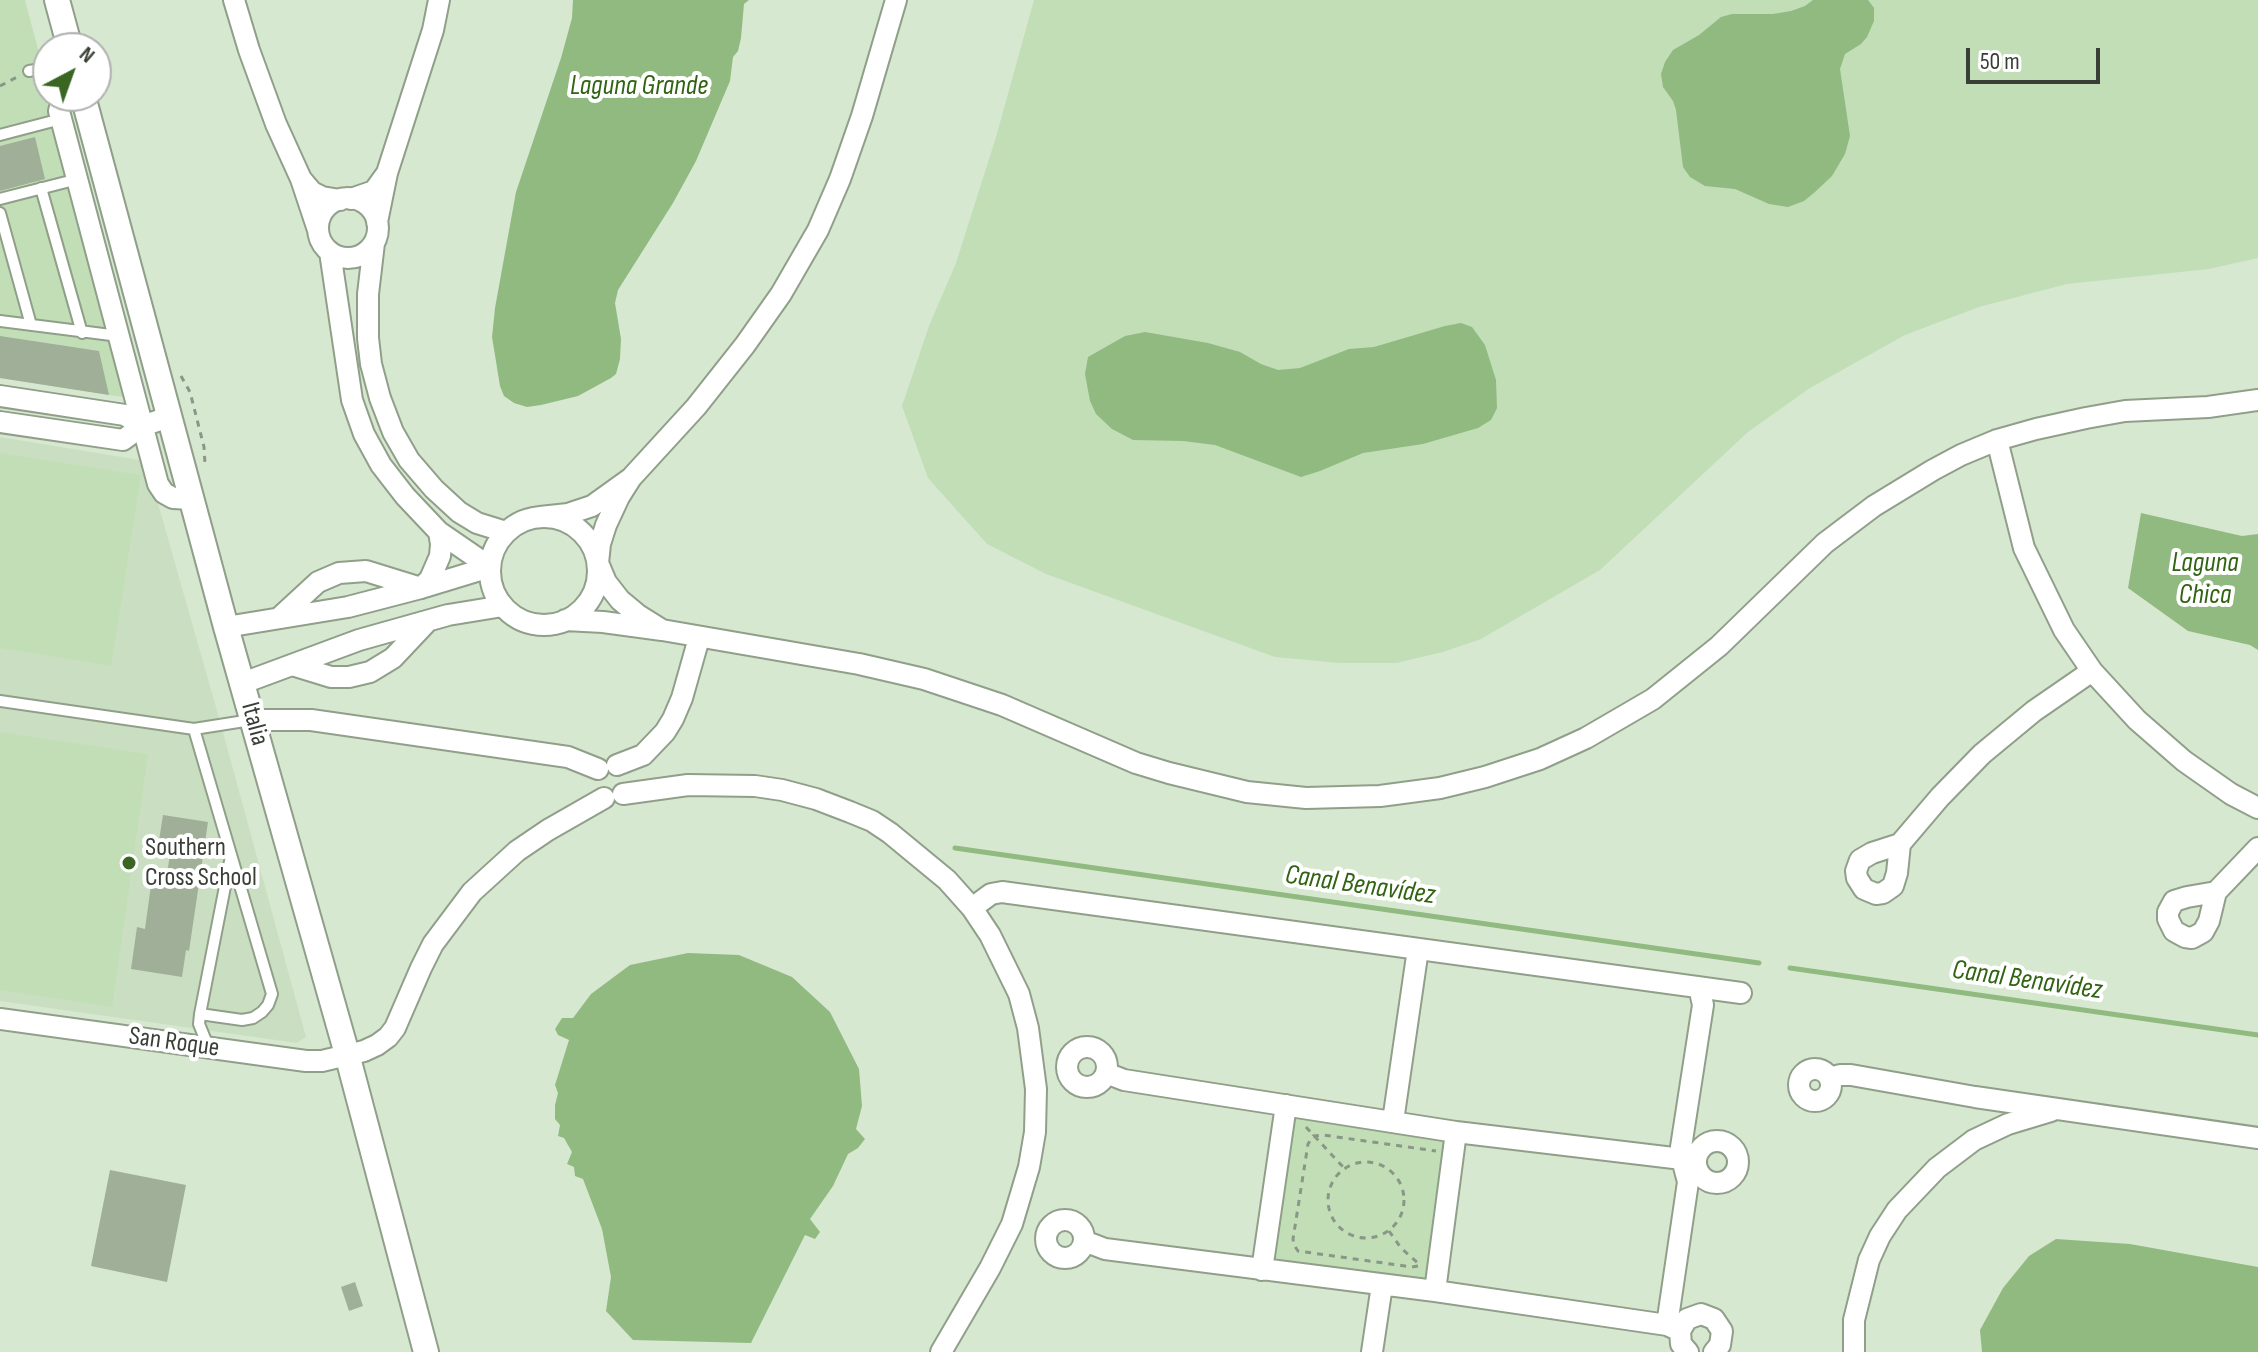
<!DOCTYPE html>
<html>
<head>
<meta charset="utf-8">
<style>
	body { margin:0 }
	#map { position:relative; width:2258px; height:1352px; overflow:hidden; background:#d7e8d1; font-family:"Sofia Sans Condensed",sans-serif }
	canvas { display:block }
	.north { position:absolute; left:32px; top:32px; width:80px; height:80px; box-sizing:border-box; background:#fff; border:2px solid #b0b2af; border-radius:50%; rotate:41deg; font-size:22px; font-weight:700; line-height:32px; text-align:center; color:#393f36 }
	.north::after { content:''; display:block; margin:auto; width:28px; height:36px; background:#3a6624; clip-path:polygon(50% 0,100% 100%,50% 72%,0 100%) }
	.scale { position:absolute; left:1966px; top:48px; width:134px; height:36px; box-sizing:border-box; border:4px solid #393f36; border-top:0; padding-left:10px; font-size:24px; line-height:28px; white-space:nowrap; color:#393f36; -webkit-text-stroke:6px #fff; paint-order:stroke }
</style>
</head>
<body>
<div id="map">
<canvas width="2258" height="1352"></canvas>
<div class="north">N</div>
<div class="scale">50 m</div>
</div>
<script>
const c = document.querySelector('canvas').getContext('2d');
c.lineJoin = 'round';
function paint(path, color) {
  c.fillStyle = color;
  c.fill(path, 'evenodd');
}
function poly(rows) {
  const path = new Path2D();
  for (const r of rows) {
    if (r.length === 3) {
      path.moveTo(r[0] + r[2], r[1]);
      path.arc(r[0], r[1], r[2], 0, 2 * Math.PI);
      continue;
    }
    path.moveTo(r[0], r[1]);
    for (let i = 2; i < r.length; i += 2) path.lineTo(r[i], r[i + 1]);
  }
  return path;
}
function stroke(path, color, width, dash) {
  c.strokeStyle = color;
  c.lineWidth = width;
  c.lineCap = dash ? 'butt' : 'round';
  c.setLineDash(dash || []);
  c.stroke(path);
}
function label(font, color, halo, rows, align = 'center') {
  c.font = font + ' "Sofia Sans Condensed",sans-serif';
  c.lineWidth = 8;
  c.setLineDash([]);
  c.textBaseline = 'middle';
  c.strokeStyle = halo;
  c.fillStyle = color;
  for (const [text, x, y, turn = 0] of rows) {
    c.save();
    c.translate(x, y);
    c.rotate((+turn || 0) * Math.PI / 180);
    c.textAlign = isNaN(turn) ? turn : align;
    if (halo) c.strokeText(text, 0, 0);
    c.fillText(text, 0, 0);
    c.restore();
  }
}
paint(poly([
	[0,437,146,461,221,725,306,1037,297,1043,0,1001]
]), '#cadfc1');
paint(poly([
	[0,0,25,0,48,87,48,96,50,96,129,398,0,378],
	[1034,0,2258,0,2258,258,2209,269,2067,284,1979,307,1905,335,1810,388,1748,432,1600,570,1481,639,1443,652,1396,663,1339,663,1275,657,1046,574,987,544,928,478,902,406,929,326,956,263,996,137],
	[0,453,141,475,111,666,0,648],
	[0,732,148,754,112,1007,0,990],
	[1286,1105,1456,1132,1435,1291,1262,1270]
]), '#c2deb7');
paint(poly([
	[573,0,749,0,744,4,741,38,738,51,733,57,730,81,696,161,673,203,618,290,615,303,621,339,620,359,616,374,611,378,578,396,541,405,527,407,514,403,504,396,500,386,492,337,495,308,516,192,561,58,572,18],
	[1813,0,1868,0,1874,8,1874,21,1867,37,1861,44,1845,54,1840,69,1850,136,1845,154,1832,176,1815,192,1804,201,1788,207,1769,204,1735,189,1705,186,1690,177,1683,167,1676,110,1673,101,1663,87,1661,74,1665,62,1673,50,1699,35,1721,17,1732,14,1773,14,1791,11,1805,6],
	[1461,323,1472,327,1485,345,1496,380,1497,408,1491,420,1478,428,1423,444,1363,453,1320,471,1301,477,1215,445,1183,441,1133,440,1112,429,1096,414,1090,401,1085,374,1088,357,1125,336,1145,332,1208,343,1240,352,1261,364,1278,370,1300,368,1349,349,1374,347,1445,326],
	[2141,513,2242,536,2258,534,2258,650,2250,645,2188,631,2128,588],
	[688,953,739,955,792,977,830,1012,859,1069,862,1106,856,1129,865,1139,858,1148,848,1154,833,1186,810,1219,820,1232,815,1239,805,1235,751,1343,633,1340,606,1311,611,1277,602,1229,583,1179,575,1176,574,1167,567,1164,572,1152,564,1138,558,1136,560,1125,555,1119,555,1105,558,1093,555,1085,569,1040,558,1035,555,1029,562,1018,573,1018,591,994,630,965],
	[2056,1239,2130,1244,2258,1267,2258,1352,1982,1352,1980,1330,2003,1288,2029,1256]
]), '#91ba80');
stroke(poly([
	[955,848,1759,963],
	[1790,968,2258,1035]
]), '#91ba80', 5);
paint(poly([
	[35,137,45,179,0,191,0,146],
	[0,336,99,351,109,395,0,378],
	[163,815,208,822,189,951,186,950,182,977,131,969,137,927,145,929,151,885,165,887,170,854,157,853],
	[110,1170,186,1185,167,1282,91,1266],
	[355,1282,363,1306,349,1311,341,1287]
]), '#9faf98');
const service = poly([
	[29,71,48,68],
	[0,135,61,119],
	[41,188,82,333],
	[0,199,78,179],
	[0,213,31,325],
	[0,321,119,336],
	[0,701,194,729,251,720],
	[194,729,272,994,268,1005,262,1012,253,1018,242,1020,200,1014,231,856],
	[200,1014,199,1024,208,1046]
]);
const minor = poly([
	[234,0,249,50,276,124,301,179],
	[63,96,59,111,158,484,164,493,173,498,192,499],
	[387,173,433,30,439,0],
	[348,228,30],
	[351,199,374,191,387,173,377,222],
	[318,230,301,179,312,192,322,197,340,200],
	[374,243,368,294,368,338,371,364,380,398,393,432,409,460,434,489,459,512,477,523,506,532],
	[0,396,125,415,142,426],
	[0,422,123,440,142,426,169,417],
	[1997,440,2024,548,2064,630,2092,671,2137,720,2184,761,2231,794,2258,808],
	[631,478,696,407,745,345,781,294,818,230,840,179,862,116,896,0],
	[540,517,568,514,592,506,631,478,619,497,606,525,600,544,598,563,606,582,620,600,638,615,662,630,603,622,565,620],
	[544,571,54],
	[280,617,318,582,339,573,366,571,421,588,430,579,440,556,441,544,439,532],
	[226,627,348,607,421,588,490,567,439,532,405,496,381,465,364,434,352,400,330,252],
	[662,630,859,664,924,679,1002,705,1136,763,1169,773,1247,792,1306,798,1380,796,1440,788,1485,777,1540,759,1586,738,1653,699,1719,646,1825,543,1874,506,1933,470,1961,455,1997,440,2036,429,2086,418,2125,411,2208,407,2258,400],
	[292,665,331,677,349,677,370,672,393,658,426,623],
	[243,683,359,640,448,615,503,606],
	[253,720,311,720,568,757,598,769],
	[617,765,643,755,665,732,673,719,682,698,699,638],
	[623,794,688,785,755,786,782,790,816,799,850,812,872,821,890,833,947,880,972,908,990,935,1019,994,1028,1028,1036,1089,1035,1132,1029,1167,1012,1224,990,1268,941,1352],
	[1900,844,1940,797,1982,754,2034,711,2092,671],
	[1900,844,1897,873,1893,886,1883,893,1876,894,1864,889,1857,878,1856,871,1860,860,1872,853,1900,844],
	[2216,892,2209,921,2203,932,2192,938,2185,937,2174,931,2168,919,2168,912,2174,901,2187,897,2216,892],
	[2216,892,2258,848],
	[972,908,991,894,1002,892,1741,993],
	[0,1019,306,1061,322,1061,364,1051,377,1045,388,1037,395,1028,421,968,433,944,472,892,517,851,548,830,604,798],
	[1087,1067,20],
	[1815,1085,16],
	[1106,1073,1124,1080,1456,1132,1682,1159,1696,1158],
	[1830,1078,1840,1075,1851,1075,1975,1097,2258,1138],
	[1393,1121,1418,949],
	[1717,1162,21],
	[1065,1239,19],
	[1084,1241,1105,1249,1435,1291,1667,1325,1680,1331],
	[1262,1270,1286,1105],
	[1435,1291,1456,1132],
	[1667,1325,1688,1182,1682,1159,1681,1147,1703,1005,1699,987],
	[1372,1352,1382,1285],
	[1688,1352,1681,1344,1680,1331,1687,1319,1701,1314,1714,1319,1722,1331,1720,1345,1714,1352],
	[1854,1352,1854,1320,1869,1260,1880,1236,1897,1210,1937,1168,1974,1140,2008,1124,2051,1111]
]);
const tertiary = poly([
	[57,0,70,48],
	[83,96,226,627,347,1054,426,1352]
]);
stroke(service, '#909f89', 14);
stroke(minor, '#909f89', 24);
stroke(tertiary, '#909f89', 28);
stroke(poly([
	[0,86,19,76],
	[181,376,190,392,204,447,205,464],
	[1306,1127,1344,1168],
	[1366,1200,38],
	[1389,1231,1401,1248,1418,1263],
	[1418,1266,1412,1267,1298,1251,1294,1245,1293,1239,1308,1144,1313,1136,1323,1135,1436,1151]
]), '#8a9686', 3, [6, 6]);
stroke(service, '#fff', 10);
stroke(minor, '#fff', 20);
stroke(tertiary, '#fff', 24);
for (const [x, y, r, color] of [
	[129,863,8,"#3a6624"]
]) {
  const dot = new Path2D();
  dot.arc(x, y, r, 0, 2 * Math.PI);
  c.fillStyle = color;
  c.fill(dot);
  stroke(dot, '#fff', 3);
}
label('26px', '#393f36', '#fff', [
	["Italia",254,724,75],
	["San Roque",174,1043,8]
]);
label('26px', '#393f36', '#fff', [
	["Southern",145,848],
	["Cross School",145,878]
], 'left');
label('italic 28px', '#306312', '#fff', [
	["Laguna Grande",639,87],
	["Laguna",2205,564],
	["Chica",2205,596],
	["Canal Benavídez",1360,886,8],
	["Canal Benavídez",2027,981,8]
]);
</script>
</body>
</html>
